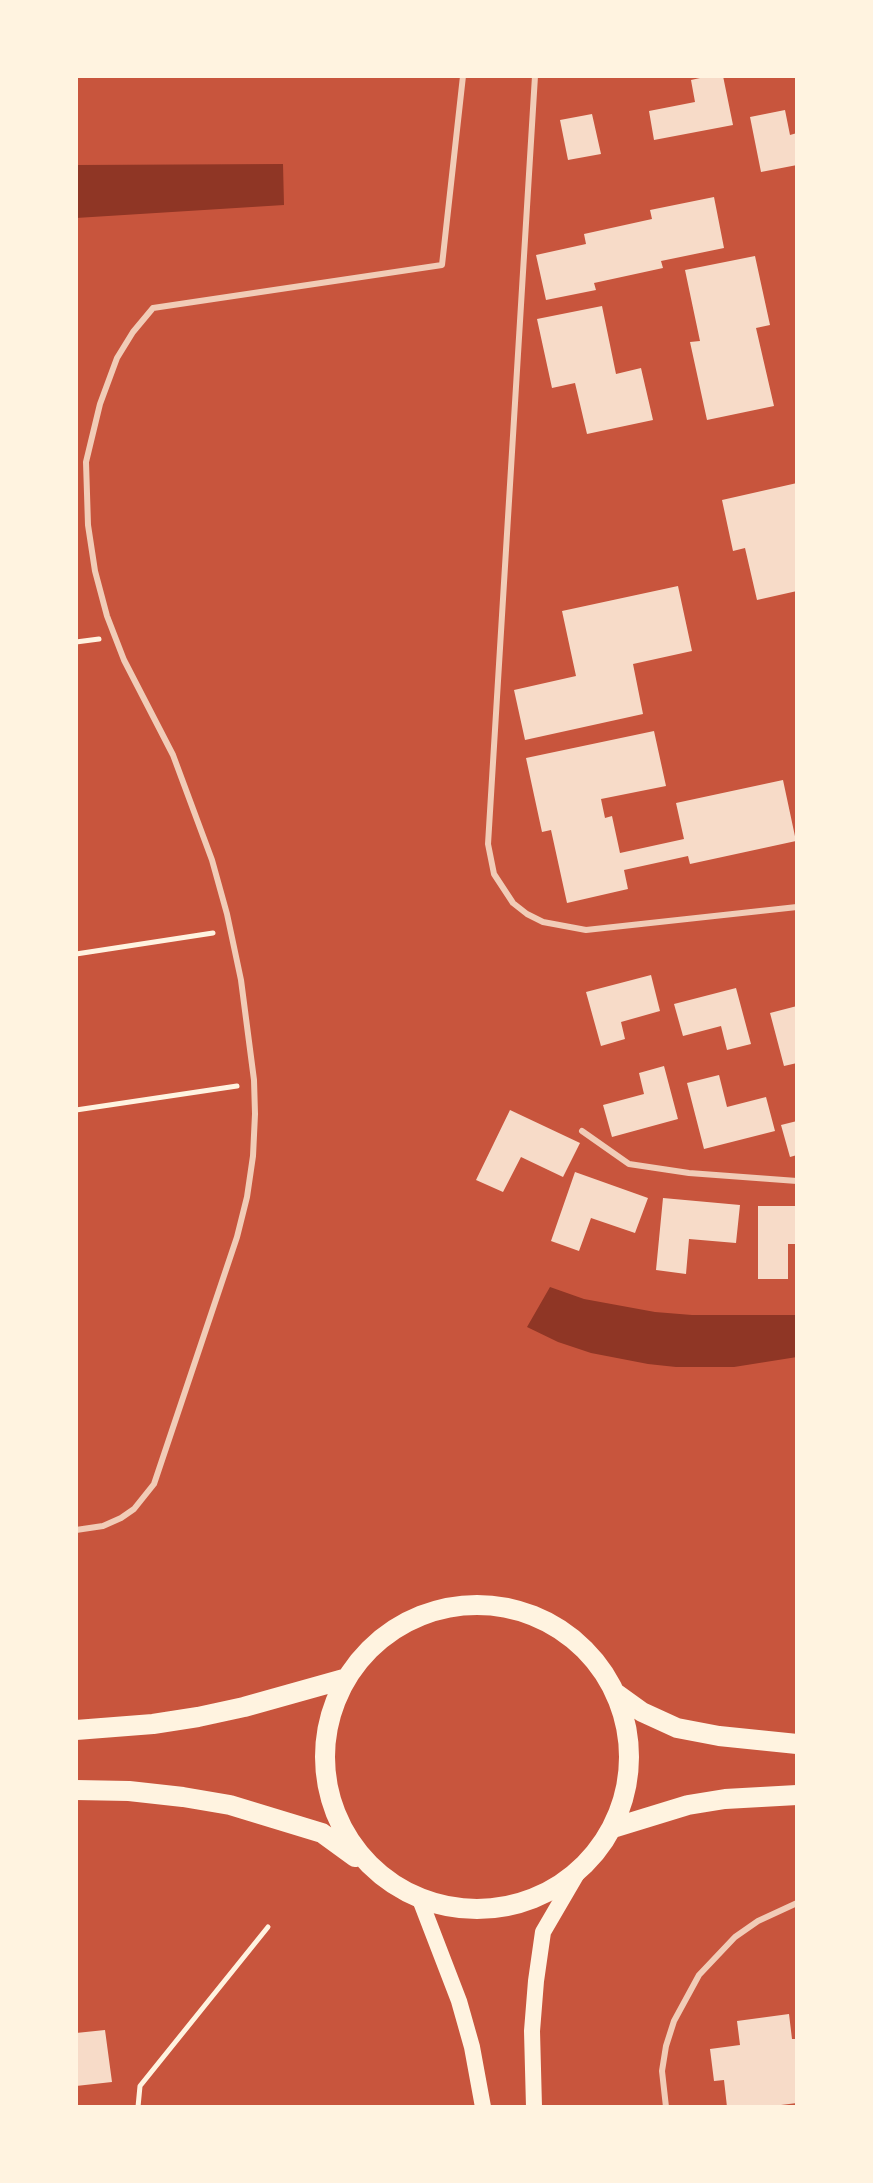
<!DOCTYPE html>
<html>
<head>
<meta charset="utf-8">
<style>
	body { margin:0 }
	#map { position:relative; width:873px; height:2183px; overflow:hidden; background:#c8553d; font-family:"PT Sans",sans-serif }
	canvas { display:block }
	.frame { position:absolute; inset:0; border:78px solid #fff3e0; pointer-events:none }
</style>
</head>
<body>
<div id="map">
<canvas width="873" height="2183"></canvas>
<div class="frame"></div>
</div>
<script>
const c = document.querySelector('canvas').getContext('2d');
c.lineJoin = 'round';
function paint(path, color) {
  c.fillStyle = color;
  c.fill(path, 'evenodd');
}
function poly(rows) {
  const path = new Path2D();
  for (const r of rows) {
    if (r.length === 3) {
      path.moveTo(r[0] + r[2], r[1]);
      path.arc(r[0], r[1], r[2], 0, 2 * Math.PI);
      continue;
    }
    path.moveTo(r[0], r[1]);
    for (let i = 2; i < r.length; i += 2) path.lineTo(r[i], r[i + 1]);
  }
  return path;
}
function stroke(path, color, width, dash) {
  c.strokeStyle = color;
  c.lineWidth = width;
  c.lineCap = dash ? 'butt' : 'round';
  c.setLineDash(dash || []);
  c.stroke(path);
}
paint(poly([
	[283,164,284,205,76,218,76,165],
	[550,1287,584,1299,655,1312,692,1315,797,1315,797,1357,734,1367,676,1367,648,1364,591,1353,558,1342,527,1327]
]), '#8f3625');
paint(poly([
	[709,76,723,76,733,125,654,140,649,111,695,102,691,80],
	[785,110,790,135,797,133,797,165,761,172,750,117],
	[592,114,601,154,568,160,560,120],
	[714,197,724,248,661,261,663,268,594,283,596,290,546,300,536,255,586,244,584,234,652,219,650,210],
	[755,256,770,325,756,328,774,406,707,420,690,342,700,341,685,270],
	[602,306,616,374,641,368,653,420,587,434,575,383,552,388,537,319],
	[797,483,797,591,757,600,745,548,733,551,722,500],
	[678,586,692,651,633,664,643,714,525,740,514,690,576,676,562,611],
	[654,731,666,786,601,799,605,818,612,816,620,853,684,839,676,803,783,780,796,841,690,864,688,856,624,870,628,889,567,903,551,830,542,832,526,758],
	[651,975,660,1011,621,1022,625,1039,601,1046,586,992],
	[736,988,751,1044,727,1050,721,1026,683,1036,674,1004],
	[797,1006,797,1063,784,1066,770,1013],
	[664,1066,678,1119,612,1137,603,1105,644,1094,639,1073],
	[719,1075,727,1107,766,1097,775,1131,704,1149,687,1083],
	[510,1110,580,1143,563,1177,521,1157,503,1192,476,1180],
	[797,1121,797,1155,790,1157,781,1125],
	[575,1172,648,1198,635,1233,591,1218,579,1251,551,1241],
	[663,1198,740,1205,736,1243,689,1239,686,1274,656,1270],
	[758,1206,797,1206,797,1244,788,1244,788,1279,758,1279],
	[789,2014,792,2039,797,2039,797,2103,765,2107,727,2107,724,2080,714,2081,710,2049,740,2045,737,2021],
	[105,2030,112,2082,76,2086,76,2033]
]), '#f7dbc8');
stroke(poly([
	[76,642,99,639],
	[76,954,213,933],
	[76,1110,237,1086],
	[138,2107,140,2086,268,1927]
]), '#fff3e0', 5);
stroke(poly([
	[535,76,488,844,494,874,513,903,527,914,543,922,586,930,797,907],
	[582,1131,629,1164,689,1173,797,1181],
	[76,1530,103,1526,121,1518,134,1509,154,1484,237,1237,247,1197,253,1156,255,1114,254,1080,241,980,227,914,212,860,173,755,124,660,107,616,95,571,88,525,86,462,100,404,117,358,133,332,153,308,442,265,463,76],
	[666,2107,662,2071,666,2046,674,2021,699,1975,735,1937,758,1921,797,1903]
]), '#f1ccb7', 6);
stroke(poly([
	[419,1897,459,2001,472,2047,483,2107],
	[534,2107,532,2031,536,1981,543,1932,578,1872]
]), '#fff3e0', 16);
stroke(poly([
	[477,1757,152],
	[617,1694,642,1712,677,1728,719,1736,797,1744],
	[76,1730,153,1724,198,1717,244,1707,344,1679],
	[76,1790,129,1791,183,1797,230,1805,322,1833,355,1857],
	[613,1828,688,1805,725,1799,797,1795]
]), '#fff3e0', 20);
</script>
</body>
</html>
